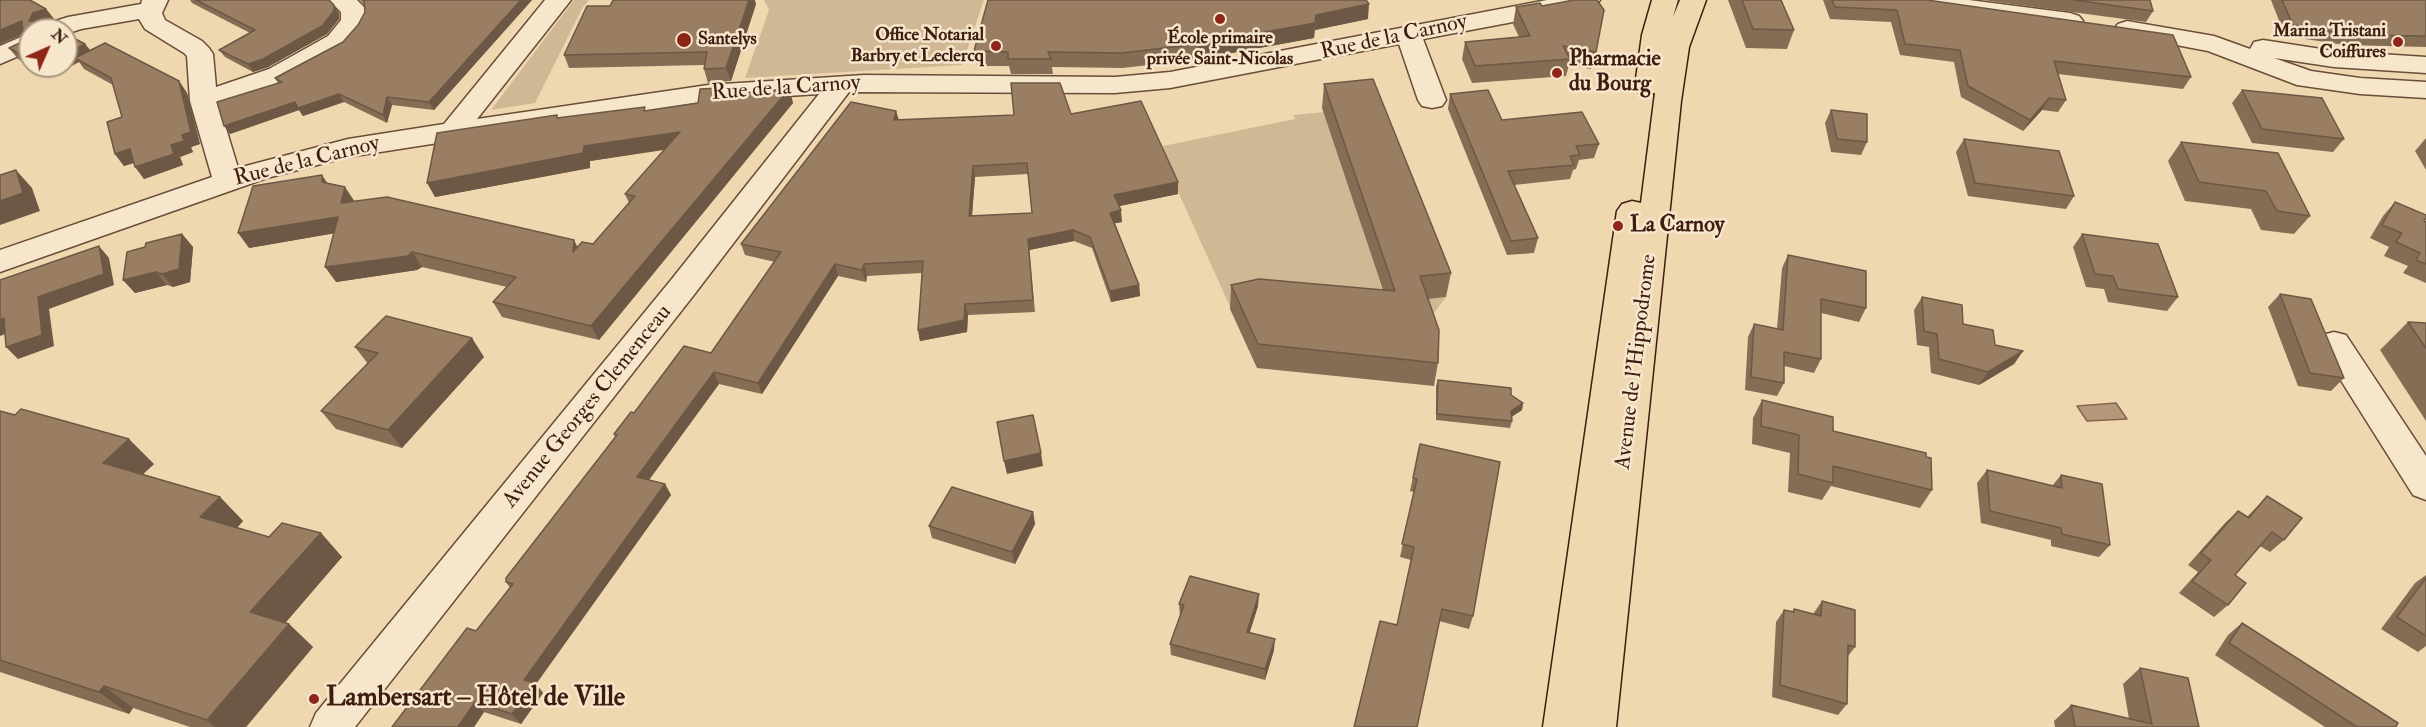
<!DOCTYPE html>
<html>
<head>
<meta charset="utf-8">
<style>
	body { margin:0 }
	#map { position:relative; width:2426px; height:727px; overflow:hidden; background:#efd8b0; font-family:"IM FELL Double Pica",serif }
	canvas { display:block }
	.north { position:absolute; left:18px; top:18px; width:60px; height:60px; box-sizing:border-box; background:#f5e6cc; border:2px solid #ac9681; border-radius:50%; rotate:45deg; font-size:16px; font-weight:700; line-height:24px; text-align:center; color:#3e1d10 }
	.north::after { content:''; display:block; margin:auto; width:21px; height:27px; background:#8f2418; clip-path:polygon(50% 0,100% 100%,50% 72%,0 100%) }
</style>
</head>
<body>
<div id="map">
<canvas width="2426" height="727"></canvas>
<div class="north">N</div>
</div>
<script>
const c = document.querySelector('canvas').getContext('2d');
c.lineJoin = 'round';
function paint(path, color) {
  c.fillStyle = color;
  c.fill(path, 'evenodd');
}
function poly(rows) {
  const path = new Path2D();
  for (const r of rows) {
    path.moveTo(r[0], r[1]);
    for (let i = 2; i < r.length; i += 2) path.lineTo(r[i], r[i + 1]);
  }
  return path;
}
function stroke(path, color, width, dash) {
  c.strokeStyle = color;
  c.lineWidth = width;
  c.lineCap = dash ? 'butt' : 'round';
  c.setLineDash(dash || []);
  c.stroke(path);
}
function label(font, color, halo, rows, align = 'center') {
  c.font = font + ' "IM FELL Double Pica",serif';
  c.lineWidth = 5;
  c.setLineDash([]);
  c.textBaseline = 'middle';
  c.strokeStyle = halo;
  c.fillStyle = color;
  for (const [text, x, y, turn = 0] of rows) {
    c.save();
    c.translate(x, y);
    c.rotate((+turn || 0) * Math.PI / 180);
    c.textAlign = isNaN(turn) ? turn : align;
    if (halo) c.strokeText(text, 0, 0);
    c.fillText(text, 0, 0);
    c.restore();
  }
}
paint(poly([
	[574,0,589,0,583,7,535,103,491,110],
	[764,0,984,0,962,65,745,78,769,10],
	[1324,112,1387,303,1446,297,1425,325,1231,309,1158,147,1295,119,1293,115]
]), '#d1b895');
const water = poly([
	[2116,403,2127,419,2087,421,2077,406,2116,403]
]);
paint(water, '#b3987a');
stroke(water, '#846750', 1.5);
const minor = poly([
	[142,0,168,0,162,13,165,20,202,41,209,48,213,54,216,87,269,69,328,36,341,20,341,12,329,0,357,0,367,10,367,20,361,31,346,48,287,81,219,105,238,168,348,139,444,124,545,0,571,0,477,119,708,85,864,75,1115,77,1170,72,1547,0,1600,0,1596,5,1587,8,1423,39,1446,100,1442,106,1432,108,1422,106,1418,100,1399,44,1170,88,1115,93,849,92,693,296,355,727,310,727,316,713,671,280,819,94,708,101,348,157,267,178,0,272,0,250,212,177,190,101,187,56,184,53,145,29,139,19,81,29,66,34,66,30,39,30,43,25,68,17,141,4,142,0],
	[1899,0,1969,0,2070,13,2079,16,2083,21,2079,26,2070,29,1912,8,1903,5,1899,0],
	[2127,21,2214,36,2250,49,2254,42,2263,40,2334,51,2426,57,2426,73,2334,67,2274,58,2311,71,2360,78,2426,82,2426,98,2360,94,2297,85,2208,51,2118,34,2114,29,2118,24,2127,21],
	[30,33,30,51,0,64,0,46,30,33],
	[2334,332,2346,335,2426,456,2426,500,2413,495,2318,344,2322,335,2334,332]
]);
const major = poly([
	[1652,0,1678,0,1673,17,1680,0,1706,0,1689,47,1681,101,1616,727,1543,727,1617,211,1622,204,1632,201,1641,203,1655,93,1648,94,1638,92,1635,86,1642,35,1652,0]
]);
stroke(minor, '#6a4c38', 3);
stroke(major, '#3e1d10', 3);
paint(minor, '#f5e6cc');
paint(major, '#efd8b0');
paint(poly([
	[0,0,46,9,54,19,44,23,30,30,30,66,18,59,9,48,24,41,23,34,0,44],
	[190,0,329,0,339,13,339,19,327,34,268,67,253,72,225,57,219,50,250,33,192,3],
	[360,0,532,0,434,110,392,105,387,123,344,102,303,116,299,110,230,134,278,83,275,78,343,42,358,25,365,12,364,4],
	[1728,0,1781,0,1794,30,1787,49,1746,48],
	[1823,0,1927,0,2191,77,2183,89,2058,74,2066,100,2058,112,2042,110,2023,131,1961,97,1954,62,1900,55,1891,22,1830,19],
	[1983,0,2150,0,2153,11,2146,22],
	[2271,0,2426,0,2426,47,2345,45,2285,36],
	[756,4,731,81,708,83,704,69,704,65,569,68,564,55],
	[1542,6,1596,52,1591,69,1569,65,1566,76,1472,83,1462,59,1465,42,1519,37,1513,24,1516,7],
	[1368,19,1315,30,1314,38,1199,59,1123,68,1052,67,1053,74,1011,74,1009,66,977,66,974,51],
	[85,44,90,50,179,81,187,93,200,144,191,147,193,152,180,157,183,165,144,179,134,163,124,166,115,154,122,117,113,85,84,69,79,62,61,71,55,68,44,74,30,66,66,66],
	[1324,84,1451,273,1446,297,1428,299,1438,363,1434,386,1257,368,1230,309,1231,285,1383,290,1322,108],
	[719,88,721,94,789,89,793,103,599,340,502,317,493,302,507,287,422,267,417,270,336,282,334,233,249,248,328,183,354,201,577,247,593,244,629,203,625,194,664,150,590,161,590,168,435,197,646,111,698,103],
	[2242,90,2344,139,2333,152,2252,143,2232,103],
	[1450,94,1502,120,1599,144,1594,158,1579,160,1576,169,1573,170,1570,179,1514,185,1538,238,1534,253,1507,255,1448,109],
	[1831,110,1867,142,1861,155,1831,152,1825,123],
	[896,111,899,120,1071,114,1178,182,1178,194,1119,206,1122,222,1115,223,1139,285,1140,296,1111,302,1092,248,1074,241,1029,250,1035,312,968,315,967,332,920,341,918,330,922,273,867,276,866,282,838,276,762,394,719,384,649,480,665,484,671,495,536,684,543,693,521,724,484,712,474,727,392,727,476,631,510,588,506,582,615,437,614,434,634,413,711,353,775,262,745,255,741,244],
	[1028,174,1032,213,972,216,975,177],
	[2426,138,2426,170,2415,151],
	[1964,139,2074,196,2066,209,1968,196,1956,152],
	[2181,142,2310,216,2294,234,2261,230,2251,209,2185,201,2168,161],
	[2395,202,2426,222,2426,283,2403,273,2408,266,2384,256,2389,247,2370,238,2383,216],
	[182,234,193,247,190,282,173,287,167,285,135,293,123,280,145,247],
	[2082,234,2178,297,2167,311,2108,302,2104,289,2086,287,2073,247],
	[1788,255,1866,308,1859,322,1821,313,1821,359,1814,373,1784,366,1784,383,1777,396,1745,390,1748,337,1754,324,1777,329,1782,268],
	[2280,294,2344,378,2331,391,2298,386,2268,307],
	[1922,297,1995,345,2023,351,2014,364,1979,385,1931,373,1929,347,1917,345,1914,310],
	[2408,322,2426,323,2426,421,2380,350],
	[355,347,484,357,402,448,336,429,321,411,368,364],
	[1438,380,1511,395,1523,403,1522,410,1512,416,1512,421,1510,428,1436,420,1436,386],
	[1762,400,1833,431,1932,490,1920,508,1831,486,1822,500,1788,492,1790,453,1752,444,1753,418],
	[0,411,154,464,143,474,220,497,243,521,237,528,269,537,321,533,342,557,285,623,289,624,313,647,246,727,190,727,133,708,129,714,0,672],
	[1420,444,1473,616,1469,629,1439,621,1397,625,1411,560,1400,557,1414,492,1410,491],
	[1987,470,2052,486,2061,475,2110,545,2099,557,2051,546,2051,540,1981,523,1977,483],
	[2267,496,2284,540,2270,552,2260,546,2235,575,2228,605,2214,617,2179,593,2198,572,2188,565,2225,523,2238,511,2247,517],
	[1033,512,1035,524,1015,564,932,538,929,526],
	[2426,575,2426,646,2418,652,2381,629,2415,583],
	[1822,601,1855,647,1848,656,1847,704,1838,715,1772,697,1776,622,1784,610,1792,612,1794,609,1813,614],
	[1179,604,1258,606,1250,632,1274,650,1265,680,1171,655,1170,644,1180,616],
	[2242,623,2396,727,2325,727,2215,655,2228,635],
	[2140,668,2199,727,2055,727,2054,721,2071,705,2129,719,2123,684]
]), '#846c55');
paint(poly([
	[521,0,532,0,434,110,429,102],
	[749,0,755,0,756,4,731,81,726,68],
	[1369,4,1368,19,1315,30,1316,15],
	[334,5,339,13,339,19,327,34,268,67,253,72,248,64],
	[46,9,54,19,41,24,29,21,33,13],
	[22,21,30,31,0,44,0,30],
	[1315,23,1314,38,1199,59,1198,44],
	[85,44,93,54,75,58,79,62,61,71,57,66,66,66,66,54],
	[38,66,54,66,55,68,44,74],
	[179,81,187,93,200,144,191,147,193,152,180,157,183,165,144,179,135,167,171,145,182,135],
	[789,89,793,103,599,340,591,326],
	[339,94,344,102,303,116,299,110,230,134,224,126,295,102],
	[387,97,392,105,387,123,383,115],
	[2049,98,2042,110,2023,131,2030,120],
	[896,111,899,122,894,120],
	[680,132,686,146,590,161,590,168,435,197,427,183,584,146],
	[130,149,139,161,124,166,115,154],
	[973,166,975,177,971,228,969,216],
	[16,170,32,188,40,211,0,225,0,201],
	[322,175,332,190,322,182],
	[1178,182,1178,194,1115,207,1114,195],
	[345,187,355,202,341,203],
	[1121,210,1122,222,1111,224,1110,213],
	[338,217,348,231,249,248,238,233],
	[1073,230,1074,241,1029,250,1035,312,1028,239],
	[182,234,193,247,190,282,173,287,162,274],
	[574,240,581,254,573,252],
	[99,246,109,258,114,285,49,309,54,346,18,359,6,347,38,297],
	[412,252,422,267,417,270,336,282,325,267],
	[835,264,838,276,762,394,758,383],
	[864,264,867,276,866,282,862,270],
	[156,272,167,285,135,293,123,280],
	[1139,285,1140,296,1111,302,1110,291],
	[965,304,968,315,967,332,920,341,918,330],
	[4,318,16,330,0,336,0,320],
	[472,338,484,357,402,448,388,430],
	[2023,351,2014,364,1979,385,1988,372],
	[714,372,719,384,643,488,637,477],
	[1523,403,1522,410,1510,418,1511,411],
	[129,439,154,464,129,487,103,463],
	[1041,453,1043,466,1007,474,1004,461],
	[665,484,671,495,536,684,543,693,521,724,512,714,524,680],
	[220,497,243,521,225,541,200,517],
	[1033,512,1035,524,1015,564,1012,552],
	[321,533,342,557,275,635,250,612],
	[1259,594,1258,606,1246,643,1247,632],
	[289,624,313,647,246,727,215,727,207,720],
	[1275,639,1274,650,1265,680,1265,669],
	[104,686,133,708,129,714,99,692],
	[475,702,484,712,474,727,458,727]
]), '#6c5845');
const building = poly([
	[0,0,30,0,46,9,33,13,29,21,42,22,58,30,30,30,30,60,9,48,24,41,22,21,0,30,0,0],
	[196,0,329,0,334,5,334,11,322,26,263,59,248,64,219,50,255,30,196,0],
	[364,0,521,0,429,102,387,97,383,115,339,94,298,108,295,102,224,126,217,102,282,82,275,78,343,42,358,25,365,12,364,0],
	[613,0,749,0,726,68,704,69,707,52,564,55,587,6,610,6,613,0],
	[988,0,1366,0,1369,4,1316,15,1315,23,1198,44,1122,53,1048,52,1051,59,1008,59,1008,52,974,51,988,0],
	[1574,0,1597,0,1604,10,1596,52,1563,46,1570,59,1475,66,1465,42,1530,36,1516,7,1540,3,1542,6,1574,0],
	[1742,0,1781,0,1794,30,1753,29,1742,0],
	[1832,0,1927,0,2173,35,2191,77,2054,61,2066,100,2049,98,2030,120,1968,86,1960,50,1905,44,1897,10,1835,7,1832,0],
	[2074,0,2150,0,2153,11,2074,0],
	[2282,0,2426,0,2426,36,2354,35,2293,25,2282,0],
	[66,34,85,44,66,54,66,34],
	[105,43,179,81,191,132,182,135,184,141,171,145,174,154,135,167,130,149,115,154,107,122,122,117,111,78,75,58,105,43],
	[1373,79,1451,273,1420,276,1439,330,1438,363,1258,344,1231,285,1259,279,1395,291,1324,84,1373,79],
	[1011,83,1060,83,1071,114,1141,101,1178,182,1114,195,1121,210,1110,213,1139,285,1110,291,1090,237,1073,230,1028,239,1033,300,965,304,964,320,918,330,923,261,864,264,862,270,835,264,758,383,714,372,637,477,665,484,524,680,535,683,512,714,475,702,458,727,392,727,467,628,476,631,513,584,506,582,506,578,617,435,614,434,631,412,634,413,684,346,711,353,781,252,741,244,851,102,896,111,894,120,1014,115,1011,83],
	[1027,163,1032,213,969,216,973,166,1027,163],
	[719,88,716,95,789,89,591,326,493,302,516,277,412,252,408,256,325,267,338,217,238,233,253,186,322,175,322,182,345,187,341,203,387,197,574,240,573,252,582,242,593,244,635,196,625,194,680,132,584,146,583,153,427,183,437,133,557,115,557,118,645,107,644,111,698,103,700,89,719,88],
	[1488,90,1502,120,1582,112,1599,144,1576,146,1580,155,1570,156,1574,165,1508,171,1538,238,1511,241,1450,94,1488,90],
	[2242,90,2322,98,2344,139,2262,129,2242,90],
	[1831,110,1867,114,1867,142,1837,139,1831,110],
	[1964,139,2059,151,2074,196,1975,183,1964,139],
	[2181,142,2278,153,2310,216,2277,211,2266,191,2199,182,2181,142],
	[16,170,23,193,0,201,0,175,16,170],
	[2395,202,2426,215,2426,218,2424,221,2426,222,2426,264,2416,260,2420,253,2396,242,2402,233,2382,225,2395,202],
	[182,234,179,269,162,274,156,272,123,280,127,252,145,247,146,243,182,234],
	[2082,234,2158,244,2178,297,2118,289,2113,276,2095,274,2082,234],
	[99,246,104,274,38,297,42,335,6,347,4,318,0,320,0,280,99,246],
	[1788,255,1866,271,1866,308,1821,299,1821,359,1784,352,1784,383,1751,377,1754,324,1783,330,1788,255],
	[2280,294,2311,299,2344,378,2310,373,2280,294],
	[1922,297,1962,305,1963,324,1993,330,1995,345,2023,351,1988,372,1939,359,1937,334,1924,331,1922,297],
	[386,316,472,338,388,430,321,411,378,353,355,347,386,316],
	[2408,322,2426,323,2426,348,2408,322],
	[1438,380,1511,388,1511,395,1523,403,1511,411,1512,421,1437,414,1438,380],
	[1762,400,1833,417,1833,431,1926,453,1926,457,1931,458,1932,490,1833,466,1833,483,1798,474,1799,435,1761,426,1762,400],
	[21,409,129,439,103,463,220,497,200,517,269,537,282,523,321,533,250,612,289,624,207,720,104,686,99,692,0,660,0,411,15,415,21,409],
	[1033,415,1041,453,1004,461,997,422,1033,415],
	[1420,444,1500,462,1473,616,1442,609,1417,727,1354,727,1380,621,1397,625,1414,547,1402,544,1417,479,1413,478,1420,444],
	[1987,470,2062,488,2061,475,2102,484,2110,545,2062,534,2061,528,1990,511,1987,470],
	[952,487,1033,512,1012,552,929,526,952,487],
	[2267,496,2302,518,2284,540,2272,532,2235,575,2246,583,2228,605,2192,581,2211,560,2201,553,2238,511,2249,518,2267,496],
	[1190,576,1259,594,1247,632,1275,639,1265,669,1170,644,1184,605,1179,604,1190,576],
	[2426,578,2426,636,2397,617,2426,578],
	[1822,601,1855,610,1855,647,1848,645,1847,704,1780,685,1784,610,1794,612,1794,609,1821,616,1822,601],
	[2242,623,2398,723,2396,727,2357,727,2229,643,2242,623],
	[2140,668,2188,678,2199,727,2075,727,2071,705,2152,724,2140,668]
]);
paint(building, '#9a7e63');
stroke(building, '#6c5845', 1.5);
for (const [x, y, r, color] of [
	[1220,19,6,"#8f2418"],
	[684,40,8,"#8f2418"],
	[2398,42,6,"#8f2418"],
	[996,46,6,"#8f2418"],
	[1557,73,6,"#8f2418"],
	[1618,226,6,"#8f2418"],
	[314,699,6,"#8f2418"]
]) {
  const dot = new Path2D();
  dot.arc(x, y, r, 0, 2 * Math.PI);
  c.fillStyle = color;
  c.fill(dot);
  stroke(dot, '#f5e6cc', 2);
}
label('bold 18px', '#3e1d10', '#f5e6cc', [
	["Marina Tristani",2386,32],
	["Coiffures",2386,53],
	["Office Notarial",984,36],
	["Barbry et Leclercq",984,57],
	["École primaire",1220,39,"center"],
	["privée Saint-Nicolas",1220,60,"center"],
	["Santelys",698,40,"left"]
], 'right');
label('22px', '#3e1d10', '#f5e6cc', [
	["Rue de la Carnoy",1394,38,-12],
	["Rue de la Carnoy",786,89,-4],
	["Rue de la Carnoy",307,162,-14],
	["Avenue de l'Hippodrome",1637,362,-83],
	["Avenue Georges Clemenceau",588,407,-51]
]);
label('bold 22px', '#3e1d10', '#f5e6cc', [
	["Pharmacie",1569,60],
	["du Bourg",1569,85],
	["La Carnoy",1630,226]
], 'left');
label('bold 27px', '#3e1d10', '#f5e6cc', [
	["Lambersart – Hôtel de Ville",326,699]
], 'left');
</script>
</body>
</html>
